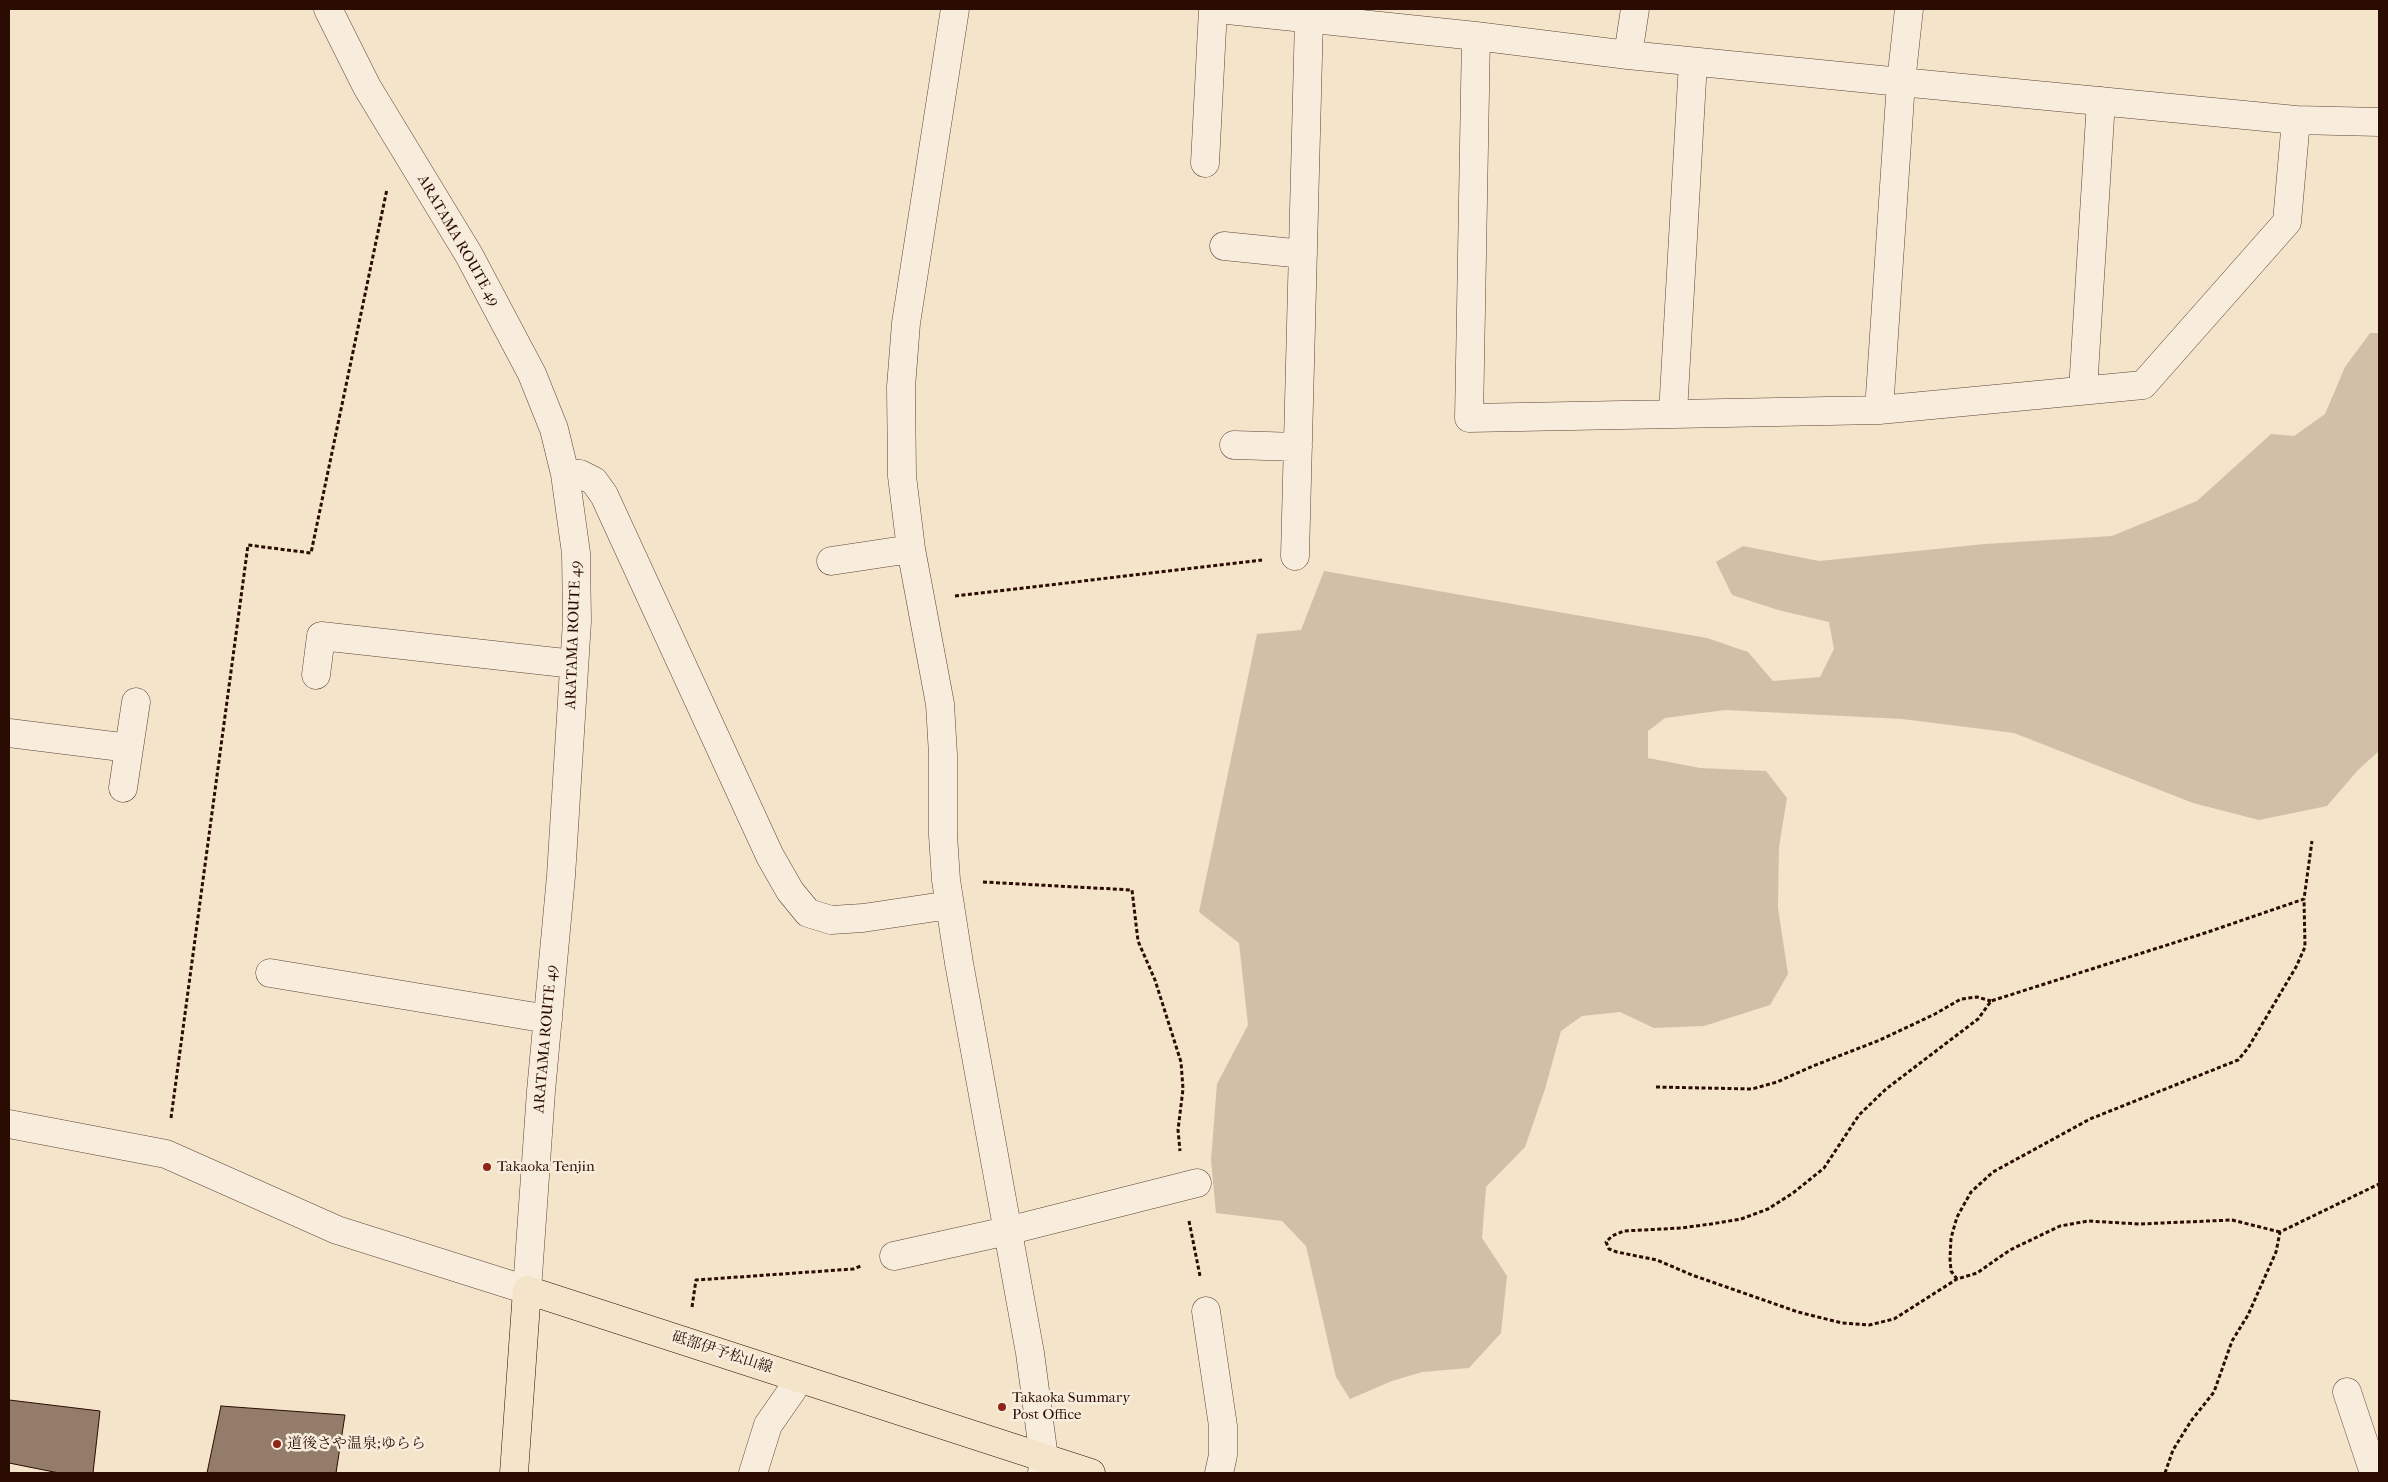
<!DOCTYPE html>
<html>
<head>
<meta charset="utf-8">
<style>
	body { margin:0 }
	#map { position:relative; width:2388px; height:1482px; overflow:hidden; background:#f4e4ca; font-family:"IM FELL French Canon",serif }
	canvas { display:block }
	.frame { position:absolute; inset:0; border:10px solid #2a0c03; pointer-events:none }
</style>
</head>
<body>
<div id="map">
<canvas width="2388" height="1482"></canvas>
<div class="frame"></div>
</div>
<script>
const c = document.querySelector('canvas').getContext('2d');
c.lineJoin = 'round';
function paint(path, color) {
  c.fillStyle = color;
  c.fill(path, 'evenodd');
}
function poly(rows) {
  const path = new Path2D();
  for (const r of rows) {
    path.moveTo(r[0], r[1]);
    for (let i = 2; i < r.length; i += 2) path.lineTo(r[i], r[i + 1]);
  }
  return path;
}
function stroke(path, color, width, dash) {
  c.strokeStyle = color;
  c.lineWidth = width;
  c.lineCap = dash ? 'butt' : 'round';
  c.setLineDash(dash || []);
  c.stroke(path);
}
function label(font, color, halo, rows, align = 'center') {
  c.font = font + ' "IM FELL French Canon","Noto Serif JP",serif';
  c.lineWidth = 5;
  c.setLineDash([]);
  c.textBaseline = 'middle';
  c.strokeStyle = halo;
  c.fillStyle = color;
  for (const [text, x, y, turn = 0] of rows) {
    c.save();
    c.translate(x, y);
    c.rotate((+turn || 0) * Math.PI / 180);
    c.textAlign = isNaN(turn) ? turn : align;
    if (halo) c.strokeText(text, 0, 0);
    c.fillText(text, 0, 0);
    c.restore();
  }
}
paint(poly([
	[2370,333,2379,333,2379,751,2358,770,2327,806,2259,820,2193,803,2014,733,1902,719,1725,710,1665,718,1648,731,1648,758,1700,768,1766,771,1787,798,1779,847,1778,908,1788,974,1770,1005,1704,1026,1654,1028,1620,1012,1582,1016,1561,1031,1545,1089,1525,1147,1486,1187,1482,1238,1507,1276,1501,1333,1469,1368,1422,1372,1392,1381,1350,1399,1336,1377,1306,1246,1282,1221,1216,1213,1211,1160,1217,1084,1248,1025,1239,943,1199,912,1257,634,1301,630,1324,571,1707,638,1748,652,1773,681,1820,677,1834,649,1829,622,1778,610,1732,595,1716,562,1743,546,1819,561,1985,544,2112,536,2197,501,2271,434,2294,436,2325,414,2345,367]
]), '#d2bfa8');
const building = poly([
	[9,1400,100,1411,93,1473,59,1473,9,1463,9,1400],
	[221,1406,345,1415,336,1473,207,1473,221,1406]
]);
paint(building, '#937c6a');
stroke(building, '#2a0c03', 1);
const minor = poly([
	[955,9,906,323,901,387,902,476,911,549,940,704,943,755,943,835,946,880,959,963,1030,1353,1044,1458,1042,1473],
	[1218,9,1476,36,1628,55,1901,82,2296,120,2379,122],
	[1476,36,1469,418,1879,410,2143,385,2287,222,2296,120],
	[1628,55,1635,9],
	[1205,163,1213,9],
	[1224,246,1303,254],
	[2083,390,2101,101],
	[1879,410,1901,82,1909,9],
	[1673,413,1693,62],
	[1234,445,1298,447],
	[565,474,580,474,594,481,604,495,770,856,790,891,808,913,831,920,863,918,950,905],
	[1295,556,1309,18],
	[831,561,911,549],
	[316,675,321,636,574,664],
	[9,733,129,748],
	[123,788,136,702],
	[270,973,548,1019],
	[9,1124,166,1154,337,1230,527,1290,541,1091,561,876,577,621,576,553,565,474,554,429,532,374,469,255,367,87,328,9],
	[894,1256,1007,1231,1197,1183],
	[1206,1311,1223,1426,1223,1455,1219,1473],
	[2347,1392,2374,1473],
	[753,1473,768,1425,800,1379]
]);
const major = poly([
	[514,1473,527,1290,1091,1473]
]);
stroke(minor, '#5c4235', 29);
stroke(major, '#2a0c03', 29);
stroke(poly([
	[955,596,1262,560],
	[983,882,1132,890,1138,941,1155,980,1181,1062,1183,1089,1178,1130,1180,1151],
	[1656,1087,1752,1089,1777,1082,1813,1066,1880,1040,1935,1014,1961,999,1977,997,1991,1001],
	[171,1118,248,545,311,553,387,189],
	[1189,1221,1200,1276],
	[2280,1232,2232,1220,2139,1224,2088,1221,2060,1226,2010,1250,1977,1273,1957,1279,1894,1319,1869,1325,1842,1323,1798,1312,1692,1275,1657,1260,1617,1252,1609,1249,1606,1242,1612,1236,1624,1231,1681,1228,1711,1224,1741,1219,1768,1209,1793,1193,1824,1168,1859,1115,1886,1089,1978,1019,1991,1001,2208,932,2304,899,2312,841],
	[1957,1279,1951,1271,1950,1259,1951,1238,1957,1217,1971,1192,1993,1172,2090,1119,2238,1060,2248,1048,2296,967,2305,947,2304,899],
	[692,1307,696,1280,853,1269,861,1266],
	[2165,1473,2173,1450,2191,1421,2214,1392,2232,1341,2248,1315,2276,1252,2280,1232,2379,1184]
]), '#2a0c03', 3, [4, 2.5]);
stroke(minor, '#f8eddd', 28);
stroke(major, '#f4e4ca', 28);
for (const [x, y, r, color] of [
	[487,1167,5,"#8f2418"],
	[1002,1407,5,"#8f2418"],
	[277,1444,5,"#8f2418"]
]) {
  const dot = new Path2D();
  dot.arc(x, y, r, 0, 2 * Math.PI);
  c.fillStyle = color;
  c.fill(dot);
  stroke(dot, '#f8eddd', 2);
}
label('15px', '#2a0c03', '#f8eddd', [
	["ARATAMA ROUTE 49",458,241,60],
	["ARATAMA ROUTE 49",574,635,-88],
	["ARATAMA ROUTE 49",546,1039,-85],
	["砥部伊予松山線",722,1353,18]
]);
label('15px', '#2a0c03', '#f8eddd', [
	["Takaoka Tenjin",497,1167],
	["Takaoka Summary",1012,1398],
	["Post Office",1012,1415],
	["道後さや温泉;ゆらら",287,1444]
], 'left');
</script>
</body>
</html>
